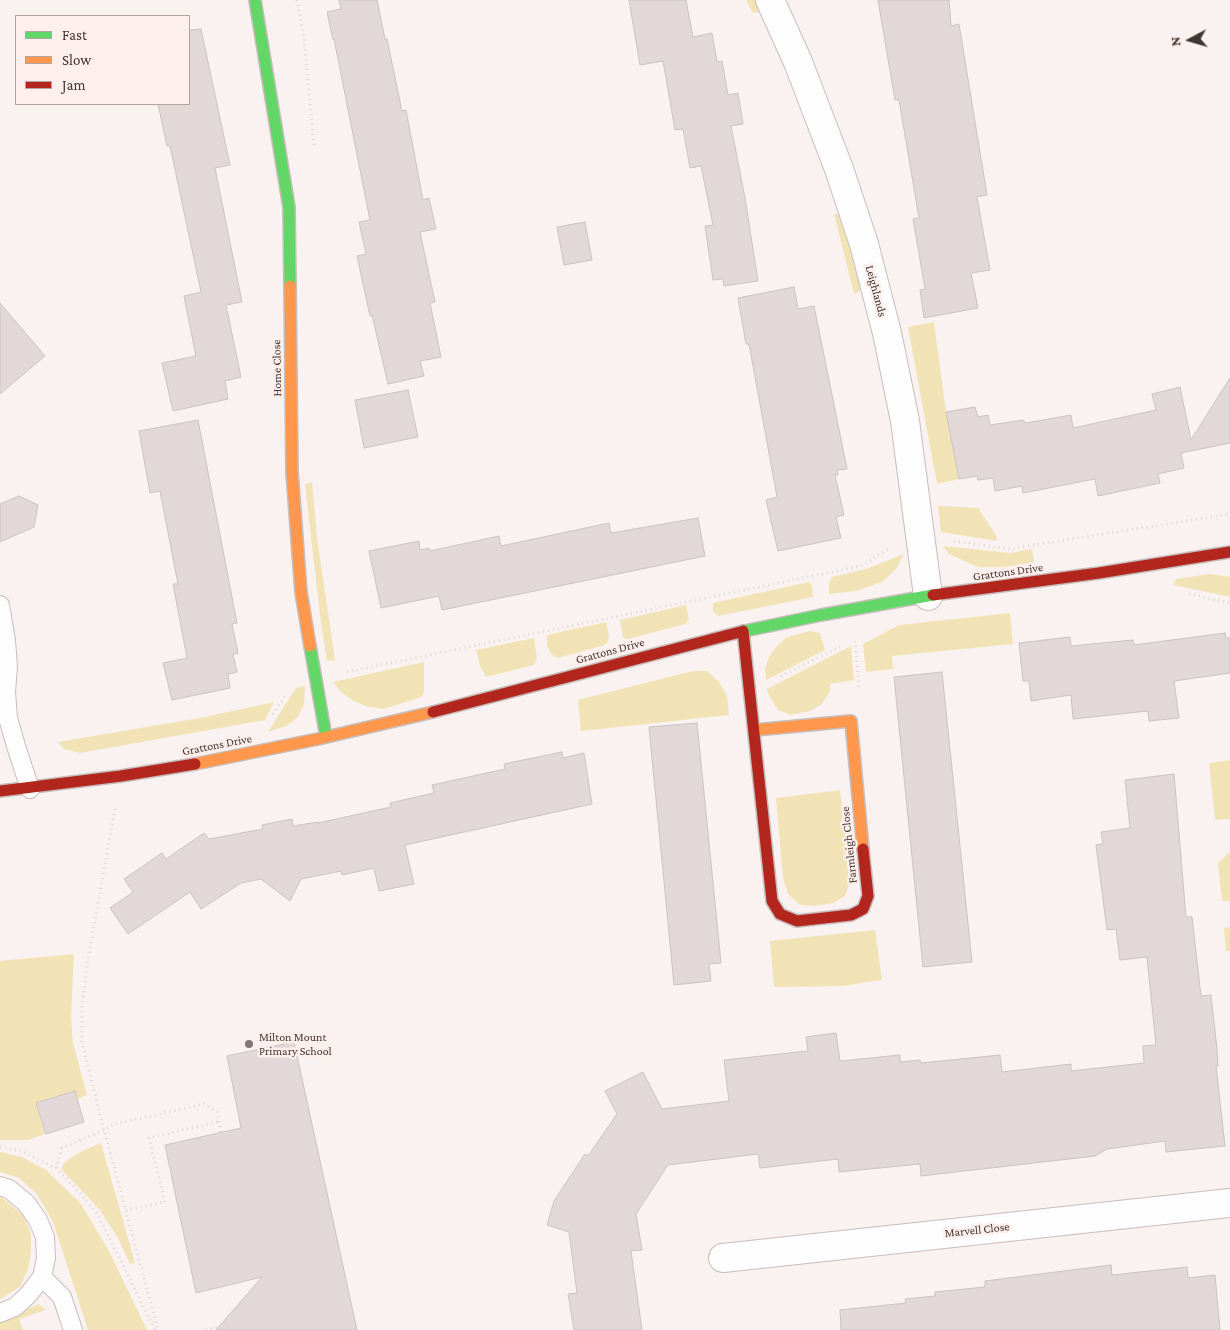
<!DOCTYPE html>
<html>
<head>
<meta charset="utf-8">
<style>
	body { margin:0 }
	#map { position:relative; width:1230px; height:1330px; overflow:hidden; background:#f9f2f0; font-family:"Crimson Pro",serif }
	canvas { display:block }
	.legend { position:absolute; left:15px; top:15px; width:175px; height:90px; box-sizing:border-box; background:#fdf0ec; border:1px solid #b2a5a1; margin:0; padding:6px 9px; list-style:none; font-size:15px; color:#413531 }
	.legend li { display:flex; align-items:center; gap:10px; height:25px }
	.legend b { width:25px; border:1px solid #b2a5a1 }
	.north { position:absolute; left:1165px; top:15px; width:50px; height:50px; -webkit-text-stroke:4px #fdf0ec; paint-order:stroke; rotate:264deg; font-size:14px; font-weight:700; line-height:20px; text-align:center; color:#413531 }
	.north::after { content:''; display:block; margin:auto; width:18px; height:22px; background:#413531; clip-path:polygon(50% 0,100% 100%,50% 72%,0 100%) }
</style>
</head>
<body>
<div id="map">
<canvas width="1230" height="1330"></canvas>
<ul class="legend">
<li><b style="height:6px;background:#63d668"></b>Fast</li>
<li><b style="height:6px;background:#ff974d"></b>Slow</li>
<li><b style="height:6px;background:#b3261e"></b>Jam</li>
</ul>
<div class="north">N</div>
</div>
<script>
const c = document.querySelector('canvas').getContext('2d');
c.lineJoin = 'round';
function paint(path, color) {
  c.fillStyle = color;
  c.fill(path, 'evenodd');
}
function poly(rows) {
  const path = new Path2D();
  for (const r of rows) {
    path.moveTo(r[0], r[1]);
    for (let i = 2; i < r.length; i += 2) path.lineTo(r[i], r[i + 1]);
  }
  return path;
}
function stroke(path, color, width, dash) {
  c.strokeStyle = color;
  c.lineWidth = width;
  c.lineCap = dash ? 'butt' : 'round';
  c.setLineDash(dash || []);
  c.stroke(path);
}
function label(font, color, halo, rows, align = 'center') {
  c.font = font + ' "Crimson Pro",serif';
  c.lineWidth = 5;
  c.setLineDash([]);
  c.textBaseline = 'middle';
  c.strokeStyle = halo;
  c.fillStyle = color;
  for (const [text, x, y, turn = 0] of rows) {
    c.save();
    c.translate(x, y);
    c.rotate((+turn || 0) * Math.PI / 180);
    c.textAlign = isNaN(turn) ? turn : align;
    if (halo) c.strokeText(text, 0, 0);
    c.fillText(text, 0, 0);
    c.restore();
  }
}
paint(poly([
	[746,0,755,0,760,12,753,13],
	[834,214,839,214,845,225,861,290,854,294],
	[934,322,946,412,959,479,937,484,908,327],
	[312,482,317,538,335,660,327,661,321,623,307,502,305,484],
	[938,506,978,508,996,535,997,541,941,532],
	[943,546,1010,553,1032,549,1034,562,1006,567,978,567,949,554],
	[904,554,896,569,882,582,856,591,829,594,829,583,832,577,866,569],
	[1210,574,1230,577,1230,597,1174,585,1176,579],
	[809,582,812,586,813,597,718,616,713,611,713,603],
	[686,605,689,620,685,624,628,639,623,638,620,620],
	[1010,613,1013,644,892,656,893,669,866,672,863,644,899,625],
	[606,622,609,635,608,641,605,645,558,658,552,655,547,646,547,635],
	[810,631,820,633,825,650,766,680,765,668,769,657,777,646,787,637],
	[534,638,537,658,534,665,486,677,480,666,476,650],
	[851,646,854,680,830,684,830,691,822,704,810,711,791,715,778,710,769,696,767,689],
	[424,662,424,692,422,697,383,709,365,706,352,700,341,692,333,682],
	[693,671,707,671,719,682,727,696,729,715,581,731,578,700],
	[305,686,304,704,298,717,286,726,268,732,296,688],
	[274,702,265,720,80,753,64,749,58,742,200,718],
	[1230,760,1230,819,1215,820,1209,763],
	[840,790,850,882,845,896,833,903,814,906,800,905,788,894,783,878,776,798],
	[1230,852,1230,901,1222,901,1218,863],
	[1230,927,1230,951,1226,951,1224,928],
	[875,930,882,980,842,986,774,987,770,941],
	[74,954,71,1017,73,1043,87,1095,77,1099,75,1091,36,1103,45,1134,28,1140,0,1140,0,961],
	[101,1143,135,1263,130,1264,118,1238,99,1209,61,1169,65,1162,80,1152],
	[0,1152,22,1157,46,1170,81,1204,109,1251,147,1330,88,1330,53,1222,37,1194,19,1178,0,1172],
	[0,1196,24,1216,31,1234,31,1252,28,1269,20,1287,0,1299],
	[39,1304,46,1310,19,1319,23,1330,0,1330,0,1320]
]), '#f2e3b6');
const building = poly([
	[339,0,377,0,385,39,387,39,402,111,406,110,423,200,429,198,436,229,420,232,435,302,430,303,441,357,420,361,424,376,388,384,372,315,370,316,357,256,366,254,359,222,370,220,334,39,333,40,327,12,341,9,339,0],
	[629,0,686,0,693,37,712,33,717,62,722,61,728,95,738,93,743,124,731,126,745,198,758,281,724,286,723,279,713,280,705,226,713,225,701,166,690,168,683,129,675,130,663,61,640,65,629,0],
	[878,0,949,0,951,26,959,24,987,195,977,197,990,270,971,273,978,308,924,318,920,290,925,289,913,219,919,218,899,100,895,100,878,0],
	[201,29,230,165,215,168,242,302,226,305,241,377,225,381,228,399,173,411,162,363,196,356,184,296,201,292,170,146,167,146,158,104,189,104,189,30,201,29],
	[585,222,592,260,564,265,557,227,585,222],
	[794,287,798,309,814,306,847,469,837,470,838,475,835,475,844,515,836,517,841,538,778,551,766,500,777,497,749,344,746,344,738,298,794,287],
	[0,303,45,356,0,394,0,303],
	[1230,378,1230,443,1181,453,1184,468,1158,474,1160,483,1098,496,1095,479,1023,493,1022,486,995,491,993,478,978,480,977,476,959,479,946,412,975,407,978,417,988,415,990,425,1023,420,1026,423,1071,415,1073,428,1156,410,1152,394,1180,387,1191,440,1230,378],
	[408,390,418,437,364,448,355,400,408,390],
	[198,420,237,623,232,624,238,653,233,654,237,672,228,674,230,688,172,700,163,663,187,658,173,584,178,584,160,491,150,493,139,431,198,420],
	[19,496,38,505,34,527,0,542,0,504,19,496],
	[698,518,705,556,442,610,439,596,381,608,369,551,419,541,420,550,429,548,430,551,499,536,501,546,609,523,611,533,698,518],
	[1225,633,1226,638,1230,638,1230,673,1174,681,1179,718,1149,721,1148,711,1073,719,1071,695,1031,701,1029,681,1023,681,1019,643,1070,637,1071,646,1133,640,1134,645,1225,633],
	[942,672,972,962,923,967,894,677,942,672],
	[697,723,721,963,709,964,711,981,674,985,649,727,697,723],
	[562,752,563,758,584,753,592,804,405,845,414,884,379,891,374,868,342,875,341,871,301,879,290,901,261,879,241,883,201,909,190,892,128,934,110,908,133,892,124,879,162,853,166,859,204,833,209,839,263,829,262,825,292,819,293,826,318,822,318,823,391,807,390,803,434,793,432,785,505,769,504,764,562,752],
	[1174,774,1186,917,1192,917,1201,996,1211,995,1217,1049,1218,1066,1216,1066,1225,1146,1166,1152,1165,1141,1107,1149,1095,1156,921,1176,920,1164,839,1172,838,1159,760,1168,758,1154,668,1165,636,1214,642,1250,631,1251,642,1330,574,1330,568,1294,577,1293,569,1232,547,1225,554,1201,585,1154,588,1156,617,1114,605,1091,643,1072,662,1109,729,1101,724,1060,808,1051,806,1037,836,1033,840,1061,900,1055,900,1062,920,1060,921,1063,1000,1055,1002,1072,1071,1064,1071,1071,1144,1063,1143,1046,1156,1045,1147,957,1120,960,1116,929,1107,930,1096,845,1103,844,1101,832,1130,828,1125,780,1174,774],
	[294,1042,357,1330,216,1330,262,1277,196,1293,165,1145,241,1128,227,1056,294,1042],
	[75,1091,84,1122,46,1134,36,1103,75,1091],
	[1111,1265,1112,1275,1187,1267,1188,1278,1215,1275,1220,1330,841,1330,840,1310,906,1303,905,1299,935,1296,935,1292,985,1287,985,1281,1111,1265]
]);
paint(building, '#e1d8d7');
stroke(building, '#cbc2c2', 1);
const lane = poly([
	[0,605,6,641,8,666,6,692,8,718,16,746,30,789],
	[0,1186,9,1189,26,1203,38,1220,45,1237,46,1258,42,1277,28,1295,15,1307,0,1313],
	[42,1277,62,1297,73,1330]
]);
const street = poly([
	[770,0,798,62,839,169,864,244,887,333,905,421,928,596],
	[723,1258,1230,1203]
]);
const fast = poly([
	[255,0,289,207,290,286],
	[740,632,821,615,933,595],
	[310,646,326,737]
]);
const slow = poly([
	[290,286,292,472,301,592,310,646],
	[755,730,851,721,863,849],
	[195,764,318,739,433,712]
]);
const jam = poly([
	[933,595,1099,573,1230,552],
	[743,631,772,901,780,914,797,921,851,915,863,909,868,896,863,849],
	[433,712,740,632],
	[0,791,121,776,195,764]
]);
stroke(lane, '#c7bebc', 20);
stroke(street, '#c7bebc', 30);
stroke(fast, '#c7bebc', 14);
stroke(slow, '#c7bebc', 14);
stroke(jam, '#c7bebc', 14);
stroke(poly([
	[297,0,304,37,314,145],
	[954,541,1009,549,1230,514],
	[1189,594,1230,603],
	[855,641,859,689],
	[347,672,861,566,888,549],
	[781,676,840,647],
	[273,714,286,694],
	[115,809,88,959,82,1007,82,1042,104,1130,114,1124,204,1104,217,1112,221,1133],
	[0,1147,21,1151,56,1168,80,1193,98,1215,155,1330],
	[56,1168,62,1148,104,1130,158,1330],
	[126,1210,165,1202,149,1138,220,1121],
	[206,1330,219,1327]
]), '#dad7d6', 3, [1, 4]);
stroke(lane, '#fefdfd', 18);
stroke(street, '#fefdfd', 28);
stroke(fast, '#63d668', 11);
stroke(slow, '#ff974d', 11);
stroke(jam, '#b3261e', 11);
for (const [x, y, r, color] of [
	[249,1044,5,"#817774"]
]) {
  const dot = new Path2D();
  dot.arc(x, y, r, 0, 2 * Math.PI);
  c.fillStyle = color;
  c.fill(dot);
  stroke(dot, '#fdf0ec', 2);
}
label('12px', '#413531', '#fdf0ec', [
	["Leighlands",876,291,75],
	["Home Close",277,368,-91],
	["Grattons Drive",1008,572,-8],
	["Grattons Drive",610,651,-15],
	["Grattons Drive",217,745,-11],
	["Farmleigh Close",849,845,-96],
	["Marvell Close",977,1230,-6]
]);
label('12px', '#413531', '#fdf0ec', [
	["Milton Mount",259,1037],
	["Primary School",259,1051]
], 'left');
</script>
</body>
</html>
